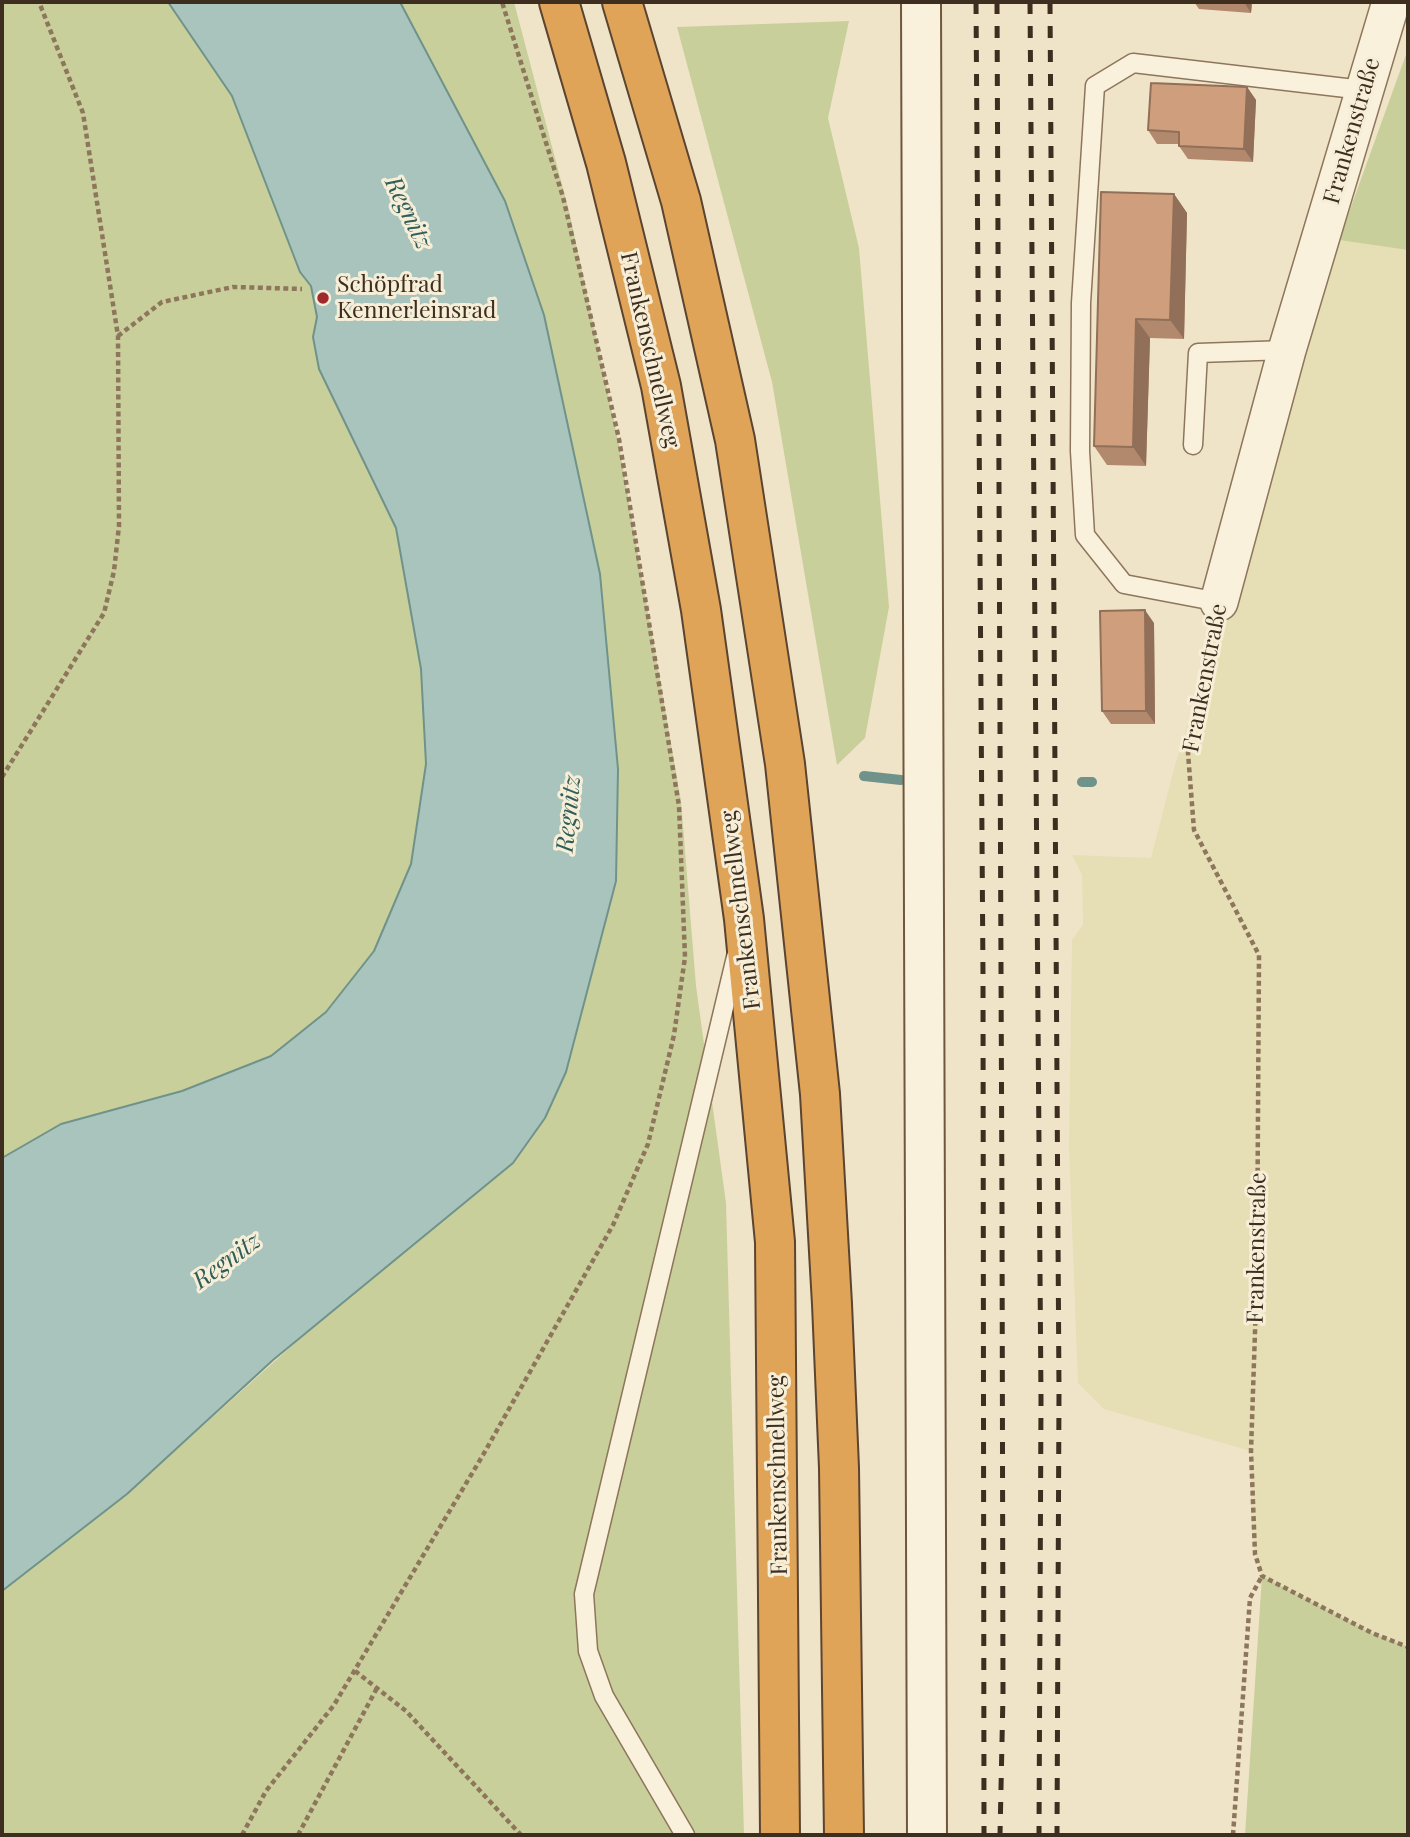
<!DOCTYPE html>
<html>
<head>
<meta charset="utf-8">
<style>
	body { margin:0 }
	#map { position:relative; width:1410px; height:1837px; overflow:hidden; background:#f0e4c8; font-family:"Playfair Display",serif }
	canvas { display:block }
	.frame { position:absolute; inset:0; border:4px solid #3d2e20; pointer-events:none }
</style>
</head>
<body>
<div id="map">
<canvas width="1410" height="1837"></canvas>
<div class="frame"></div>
</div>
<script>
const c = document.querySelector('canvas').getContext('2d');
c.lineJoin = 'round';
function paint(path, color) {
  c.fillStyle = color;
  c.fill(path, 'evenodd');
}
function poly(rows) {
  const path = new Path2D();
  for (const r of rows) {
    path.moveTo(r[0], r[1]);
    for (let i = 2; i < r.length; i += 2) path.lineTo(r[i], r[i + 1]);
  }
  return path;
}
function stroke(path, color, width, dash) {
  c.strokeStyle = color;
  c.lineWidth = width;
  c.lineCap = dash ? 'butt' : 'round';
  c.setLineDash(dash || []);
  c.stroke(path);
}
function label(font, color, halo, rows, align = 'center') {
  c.font = font + ' "Playfair Display",serif';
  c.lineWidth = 6;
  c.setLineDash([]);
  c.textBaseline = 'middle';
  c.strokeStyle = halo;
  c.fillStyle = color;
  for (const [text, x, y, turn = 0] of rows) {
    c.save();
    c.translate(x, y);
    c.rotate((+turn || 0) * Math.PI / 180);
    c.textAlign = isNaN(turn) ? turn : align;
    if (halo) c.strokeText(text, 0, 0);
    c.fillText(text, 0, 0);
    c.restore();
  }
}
paint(poly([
	[1339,240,1408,250,1408,1647,1372,1633,1262,1576,1255,1554,1251,1519,1251,1451,1104,1409,1078,1383,1069,1147,1072,940,1083,925,1082,875,1072,855,1151,858,1175,765]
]), '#e6deb5');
paint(poly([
	[2,2,168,2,232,96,300,272,311,286,317,317,313,337,319,369,396,528,421,669,426,764,411,864,374,951,326,1012,271,1056,182,1091,61,1124,2,1158],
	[400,2,514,2,570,215,619,445,681,801,696,986,726,1203,744,1835,2,1835,2,1591,127,1494,545,1118,566,1072,616,881,618,769,600,574,544,315,505,201],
	[849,21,828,118,859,248,889,607,865,738,837,765,772,382,677,27],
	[1408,49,1408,250,1339,240],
	[1262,1576,1372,1633,1408,1647,1408,1835,1245,1835]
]), '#c9cf9b');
const water = poly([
	[168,2,400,2,505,201,544,315,600,574,618,769,616,881,566,1072,545,1118,513,1163,273,1360,127,1494,2,1591,2,1158,61,1124,182,1091,271,1056,326,1012,374,951,411,864,426,764,421,669,396,528,319,369,313,337,317,317,311,286,300,272,232,96,168,2]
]);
paint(water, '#a9c4bc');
stroke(water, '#6f938a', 2);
stroke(poly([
	[864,776,901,780],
	[1082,782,1092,782]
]), '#6f938a', 10);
const lane = poly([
	[1193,445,1198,353,1287,350],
	[1219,602,1124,584,1085,535,1080,451,1081,303,1095,86,1133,63,1363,90],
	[685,1835,604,1696,588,1651,584,1594,736,957]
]);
const street = poly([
	[1219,602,1287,350,1391,2]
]);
const secondary = poly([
	[921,2,927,1835]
]);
const highway = poly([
	[559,2,606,163,661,386,701,610,744,919,775,1242,780,1835],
	[622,2,681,201,735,440,785,764,820,1094,832,1304,839,1468,844,1835]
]);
stroke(lane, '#8d765c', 21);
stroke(street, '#8d765c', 40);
stroke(secondary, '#6f573f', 42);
stroke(highway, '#5b4430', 42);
stroke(poly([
	[118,336,162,302,233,287,302,289],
	[1213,634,1188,753,1194,830,1259,955,1257,1272,1251,1451,1255,1554,1262,1576,1372,1633,1408,1647],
	[2,777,104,613,114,571,119,526,118,336,83,113,39,2],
	[355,1671,406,1711,521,1835],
	[242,1835,266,1791,334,1705,483,1455,613,1225,648,1144,674,1035,685,957,679,806,619,439,563,197,502,2],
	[298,1835,377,1688],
	[1233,1835,1250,1598,1262,1576]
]), '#8d765c', 4.5, [5, 3.5]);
stroke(lane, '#faf1dc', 18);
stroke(street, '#faf1dc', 37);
stroke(secondary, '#faf1dc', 38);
stroke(highway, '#e0a458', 38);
stroke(poly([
	[976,2,983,976,984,1835],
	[997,2,1002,1209,1003,1695,1000,1835],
	[1030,2,1041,1399,1039,1835],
	[1050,2,1059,1392,1057,1835]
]), '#3d2e20', 5, [12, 12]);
paint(poly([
	[1194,2,1252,2,1251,13,1199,9],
	[1247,87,1256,100,1253,162,1188,159,1179,146,1179,144,1157,144,1148,130],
	[1174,194,1187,213,1184,339,1150,338,1146,466,1107,465,1094,446],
	[1154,623,1155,724,1111,724,1102,711]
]), '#b2896c');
paint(poly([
	[1244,2,1252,2,1251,13],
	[1247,87,1256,100,1253,162,1244,149],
	[1174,194,1187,213,1184,339,1170,320],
	[1136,319,1150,338,1146,466,1133,447],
	[1145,610,1154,623,1155,724,1146,711]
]), '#916f58');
const building = poly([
	[1151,83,1247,87,1244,149,1179,146,1179,132,1148,130,1151,83],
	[1101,192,1174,194,1170,320,1136,319,1133,447,1094,446,1101,192],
	[1145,610,1146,711,1102,711,1100,611,1145,610]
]);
paint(building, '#cf9f7d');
stroke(building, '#916f58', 2);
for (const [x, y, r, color] of [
	[323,298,7,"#9e2a2b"]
]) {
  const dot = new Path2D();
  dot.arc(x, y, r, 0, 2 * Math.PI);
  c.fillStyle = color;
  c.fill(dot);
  stroke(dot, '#f7eed8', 2.5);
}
label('23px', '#3d2e20', '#f7eed8', [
	["Frankenstraße",1352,131,-74],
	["Frankenschnellweg",650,350,77],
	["Frankenstraße",1205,678,-79],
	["Frankenschnellweg",741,910,-97],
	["Frankenstraße",1257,1248,-89],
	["Frankenschnellweg",778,1475,-91]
]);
label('23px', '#3d2e20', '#f7eed8', [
	["Schöpfrad",337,285],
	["Kennerleinsrad",337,311]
], 'left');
label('italic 24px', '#2f5d5a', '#f7eed8', [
	["Regnitz",408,213,64],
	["Regnitz",569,814,-84],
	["Regnitz",227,1261,-36]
]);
</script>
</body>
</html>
